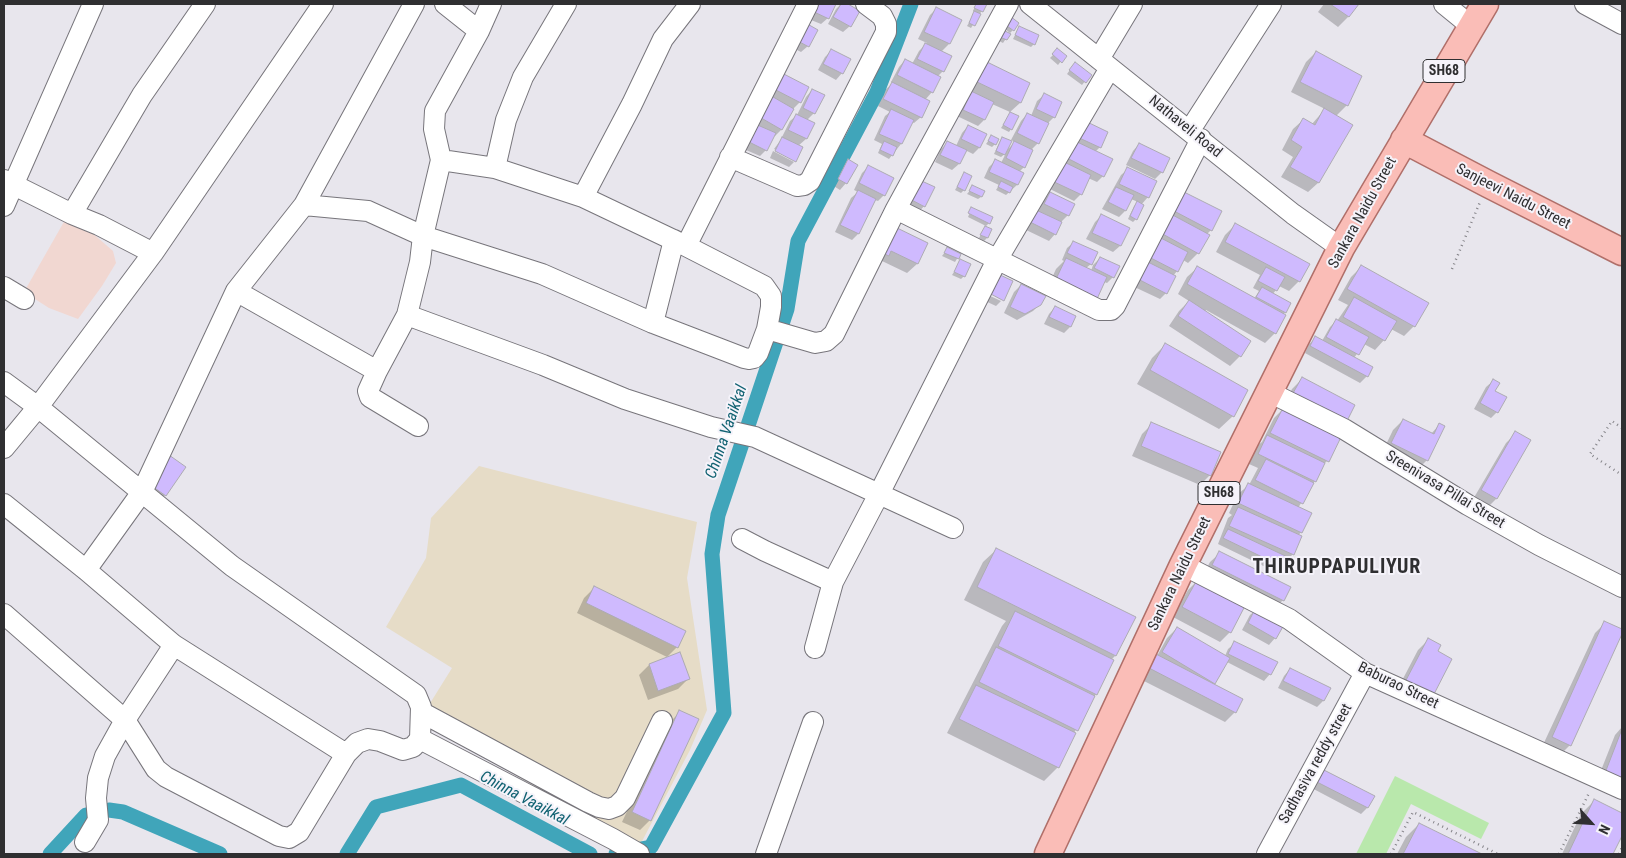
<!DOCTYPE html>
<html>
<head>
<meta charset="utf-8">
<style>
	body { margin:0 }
	#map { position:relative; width:1626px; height:858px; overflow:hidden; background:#e8e6ed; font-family:"Roboto Condensed",sans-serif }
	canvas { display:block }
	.frame { position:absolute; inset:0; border:5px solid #2f2f31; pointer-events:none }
	.north { position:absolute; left:1566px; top:798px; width:50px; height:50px; -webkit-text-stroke:4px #f5f3fa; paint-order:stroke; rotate:116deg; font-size:14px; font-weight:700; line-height:20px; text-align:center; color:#2f2f31 }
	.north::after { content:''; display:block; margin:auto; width:18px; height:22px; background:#2f2f31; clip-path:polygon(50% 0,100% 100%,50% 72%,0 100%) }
</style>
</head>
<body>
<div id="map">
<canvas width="1626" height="858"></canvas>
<div class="frame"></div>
<div class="north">N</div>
</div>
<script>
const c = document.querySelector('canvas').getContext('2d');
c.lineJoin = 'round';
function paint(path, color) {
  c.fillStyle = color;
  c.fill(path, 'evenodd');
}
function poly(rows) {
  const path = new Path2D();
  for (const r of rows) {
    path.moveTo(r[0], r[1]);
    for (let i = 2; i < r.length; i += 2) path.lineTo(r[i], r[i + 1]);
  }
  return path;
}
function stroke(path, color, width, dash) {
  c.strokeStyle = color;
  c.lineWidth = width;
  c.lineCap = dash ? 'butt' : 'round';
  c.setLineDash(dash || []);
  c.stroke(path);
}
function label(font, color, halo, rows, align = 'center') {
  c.font = font + ' "Roboto Condensed",sans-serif';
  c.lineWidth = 4;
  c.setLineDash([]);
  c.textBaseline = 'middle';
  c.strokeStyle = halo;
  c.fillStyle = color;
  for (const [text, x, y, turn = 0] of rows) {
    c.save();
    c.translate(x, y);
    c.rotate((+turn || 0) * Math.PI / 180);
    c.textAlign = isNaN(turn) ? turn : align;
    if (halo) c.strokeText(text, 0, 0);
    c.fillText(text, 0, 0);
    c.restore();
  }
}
paint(poly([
	[65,220,90,231,113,251,116,263,102,286,78,319,49,308,24,292]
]), '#f1d7d1');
paint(poly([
	[479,466,697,522,687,578,707,710,690,750,640,845,419,721,452,668,386,627,426,558,431,518]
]), '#e6dcc7');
paint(poly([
	[1395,776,1489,823,1481,839,1411,804,1386,854,1356,854]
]), '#b9e8ac');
paint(poly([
	[813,4,834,4,828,18,821,24,806,18],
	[841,4,845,4,858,11,850,26,843,32,828,24,836,9],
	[976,4,986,4,971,28,967,26,975,12,973,11],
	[1324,4,1357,4,1348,17,1338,27,1318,12],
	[936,9,960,21,949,44,941,52,943,71,938,76,932,92,925,100,921,117,914,123,912,122,901,144,889,159,878,153,882,144,874,140,885,116,890,112,878,106,885,90,893,83,891,82,899,67,905,60,912,64,919,51,927,43,918,39,930,15],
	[1004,18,1013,30,1010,33,999,24],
	[1019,27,1034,44,1031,47,1013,39],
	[797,30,808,46,801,52,789,46],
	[1009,34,1003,43,995,39],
	[832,50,842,73,836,80,818,70,825,57],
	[1058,50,1065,56,1058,65,1050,58],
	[1316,52,1347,105,1336,116,1318,183,1308,192,1281,177,1293,157,1282,150,1293,129,1303,120,1312,124,1325,109,1291,92,1306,62],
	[1072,67,1090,75,1082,85,1067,74],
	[975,73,1029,84,1020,103,1010,112,992,104,984,120,978,126,957,116],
	[774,80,800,102,792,110,781,130,775,136,773,135,766,150,760,156,739,147],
	[812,90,814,113,807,120,813,123,806,139,798,146,794,162,794,159,774,149,783,137,782,137,790,121,797,115,806,97],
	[1044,95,1054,117,1047,124,1038,143,1031,150,1024,167,1019,172,1022,173,1017,185,1006,195,996,190,999,185,984,178,989,167,996,160,1001,163,1006,153,1001,157,994,154,1000,141,1003,138,1007,150,1015,142,1011,140,1021,121,1027,114,1031,116,1037,101],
	[1010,114,1011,129,1009,132,1001,128],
	[1083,122,1100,147,1095,152,1103,176,1097,182,1088,178,1081,194,1074,201,1044,186],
	[968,126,985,134,979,148,973,154,965,150,959,164,952,170,935,162,941,149,948,142,956,146,962,133],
	[991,137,995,144,992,147,986,144],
	[1139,144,1168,158,1162,172,1155,179,1126,165,1133,151],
	[773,151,794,162,789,167,770,158],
	[848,161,846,183,840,190,832,185,842,167],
	[868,167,884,195,878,201,875,200,858,234,852,240,835,232,851,198,858,192,854,190,862,173],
	[1128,169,1148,197,1141,205,1136,219,1133,222,1128,219,1134,206,1138,202,1131,199,1125,211,1119,217,1102,209,1121,175],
	[965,173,964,190,961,193,955,190],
	[916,179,924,206,918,213,900,204],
	[973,187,981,197,978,199,967,194],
	[1050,193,1073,204,1068,215,1061,222,1055,234,1049,241,1022,228,1038,212,1044,200],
	[1178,199,1211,230,1206,235,1198,253,1188,263,1183,260,1177,271,1173,276,1166,293,1160,299,1128,284],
	[971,210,989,223,986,226,968,217],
	[1101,216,1128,229,1120,246,1113,252,1086,239,1095,222],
	[1235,225,1299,281,1289,291,1279,286,1272,295,1285,312,1275,333,1265,343,1206,310,1205,312,1240,356,1230,366,1169,326,1179,311,1189,301,1178,294,1187,277,1197,268,1254,299,1259,291,1253,288,1260,275,1216,252,1225,235],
	[985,227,987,238,984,241,979,238],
	[883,237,927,244,917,264,907,273,882,261,878,265],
	[1074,242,1091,264,1086,268,1091,271,1093,265,1100,258,1113,277,1107,283,1104,282,1047,289,1056,269,1064,261,1062,260,1067,248],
	[948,248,960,254,955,262,942,256],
	[961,261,964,276,961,279,952,275],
	[1361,267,1414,326,1404,336,1391,329,1384,340,1375,350,1364,344,1354,358,1367,376,1360,383,1305,353,1309,344,1316,338,1322,341,1330,327,1336,321,1337,321,1348,305,1338,300,1351,277],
	[1021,285,1040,304,1033,311,1017,320,1004,313,1014,292],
	[986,294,1001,301,996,306,983,300],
	[1055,307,1075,316,1070,327,1064,333,1044,324,1049,314],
	[1165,345,1233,416,1219,429,1137,384,1152,358],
	[1302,379,1327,461,1323,465,1315,481,1298,508,1301,532,1298,536,1293,554,1288,559,1288,569,1282,575,1218,544,1228,518,1232,515,1229,513,1238,494,1249,485,1258,468,1249,464,1257,446,1262,442,1274,418,1285,407,1283,406,1292,389],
	[1493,381,1497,412,1491,418,1474,409,1486,387],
	[1403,420,1431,434,1439,425,1427,460,1417,470,1382,453,1393,430],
	[1152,424,1210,475,1200,485,1132,456,1142,434],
	[1516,433,1529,440,1496,499,1486,509,1472,501,1506,443],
	[163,463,165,495,159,502,144,491],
	[997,549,1115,656,1111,660,1096,694,1074,733,1058,767,1044,781,947,733,1002,626,1006,621,964,600,983,562],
	[1220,553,1283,600,1273,610,1203,575,1210,562],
	[1198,580,1230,632,1220,642,1173,617,1188,590],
	[594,588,677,647,667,657,577,613,584,598],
	[1257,609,1275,638,1269,645,1242,630,1250,615],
	[1605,623,1622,631,1570,745,1560,755,1542,747,1595,633],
	[1177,628,1225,656,1228,649,1235,643,1270,674,1264,681,1227,662,1213,685,1235,712,1225,722,1138,678,1157,656,1167,638],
	[1428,640,1439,645,1395,694,1418,650],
	[679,654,688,679,678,689,648,700,639,675,649,665],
	[1290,669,1329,688,1323,701,1317,707,1278,688,1284,676],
	[680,712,650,820,640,830,622,822,670,722],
	[1622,727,1622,788,1596,783,1615,735],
	[1311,775,1373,797,1367,808,1361,814,1306,785],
	[1594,801,1622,814,1622,833,1612,854,1562,854,1581,814],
	[1419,824,1480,854,1397,854,1406,837]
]), '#0003');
stroke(poly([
	[109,810,123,812,220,854],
	[50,854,86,815],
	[347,854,376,807,461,785,590,854],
	[616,854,651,847,724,713,712,554,718,515,787,309,798,241,877,92,911,4]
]), '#40a5ba', 15);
const building = poly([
	[815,4,836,4,829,19,812,11,815,4],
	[841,4,848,4,860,11,851,27,833,17,841,4],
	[976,4,987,4,983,12,974,8,976,4],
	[1330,4,1359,4,1349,17,1330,4],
	[936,7,962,20,950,44,924,32,936,7],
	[974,11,981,14,975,26,969,23,974,11],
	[1006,13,1019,23,1014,31,1000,21,1006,13],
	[804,22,818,30,809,47,794,39,804,22],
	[1019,26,1039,35,1035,45,1015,35,1019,26],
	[1001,29,1011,34,1007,40,997,36,1001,29],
	[925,43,952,56,944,72,917,59,925,43],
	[1057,48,1067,56,1062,63,1052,54,1057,48],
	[831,49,851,59,843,74,823,64,831,49],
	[1316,51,1362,76,1348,106,1300,82,1316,51],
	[905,59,941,77,933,93,897,75,905,59],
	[985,61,1030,83,1021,103,975,81,985,61],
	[1075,62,1092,75,1086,83,1069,70,1075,62],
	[780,72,809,87,801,103,772,88,780,72],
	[892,82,930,101,922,118,883,99,892,82],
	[812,89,825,95,815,114,803,108,812,89],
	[971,91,994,102,985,120,963,110,971,91],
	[1044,93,1062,102,1055,118,1036,109,1044,93],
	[768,94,794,109,782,130,756,115,768,94],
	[1324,108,1353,125,1319,183,1290,167,1302,147,1291,140,1303,118,1315,125,1324,108],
	[891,109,914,120,902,144,879,134,891,109],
	[1010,112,1019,116,1012,130,1003,125,1010,112],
	[1027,113,1049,123,1039,144,1017,133,1027,113],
	[796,114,815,123,807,139,788,130,796,114],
	[1083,120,1108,132,1101,148,1075,136,1083,120],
	[753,123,776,133,767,151,745,140,753,123],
	[968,125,987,134,980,148,961,139,968,125],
	[991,135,999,139,996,145,988,141,991,135],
	[782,137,803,147,796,162,775,151,782,137],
	[1002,137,1012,141,1005,155,996,151,1002,137],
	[1073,140,1113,159,1104,177,1065,157,1073,140],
	[884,141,897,147,893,156,880,150,884,141],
	[947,141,967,150,960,164,940,155,947,141],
	[1014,141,1033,150,1025,168,1006,158,1014,141],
	[1139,143,1170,158,1163,173,1131,158,1139,143],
	[848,159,858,165,847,184,838,179,848,159],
	[995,159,1024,173,1018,185,989,172,995,159],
	[1060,160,1091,175,1082,195,1050,180,1060,160],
	[868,165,894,178,885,196,859,183,868,165],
	[1127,167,1157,181,1149,198,1119,184,1127,167],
	[964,172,972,176,965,191,957,187,964,172],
	[915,178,935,187,925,207,906,197,915,178],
	[1001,181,1013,187,1010,193,998,187,1001,181],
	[972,185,985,191,982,197,969,191,972,185],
	[1116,187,1134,195,1126,211,1108,202,1116,187],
	[858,190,876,199,859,234,840,225,858,190],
	[1050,192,1075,204,1069,216,1044,204,1050,192],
	[1184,192,1222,211,1212,231,1174,211,1184,192],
	[1137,201,1144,205,1137,220,1130,216,1137,201],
	[971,207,993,217,990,224,968,213,971,207],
	[1034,209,1062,222,1056,235,1028,221,1034,209],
	[1169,213,1210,235,1199,254,1159,232,1169,213],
	[1101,214,1130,228,1121,246,1092,233,1101,214],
	[1235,223,1310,264,1300,282,1225,242,1235,223],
	[893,226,928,243,918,264,891,251,889,256,880,252,893,226],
	[985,226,992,229,988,238,980,235,985,226],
	[1157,236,1188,252,1178,272,1147,256,1157,236],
	[1073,241,1098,252,1092,265,1067,253,1073,241],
	[947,247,961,254,959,259,944,253,947,247],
	[1100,257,1120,266,1114,278,1094,268,1100,257],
	[1066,258,1107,277,1097,299,1056,279,1066,258],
	[960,259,971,264,965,277,954,272,960,259],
	[1142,259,1176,276,1167,294,1134,277,1142,259],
	[1361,265,1429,303,1415,327,1347,289,1361,265],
	[1197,266,1286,315,1276,334,1187,284,1197,266],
	[1266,267,1285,277,1277,291,1258,281,1266,267],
	[998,274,1013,281,1004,301,989,293,998,274],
	[1021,284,1046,296,1041,305,1025,314,1010,307,1021,284],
	[1262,287,1291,303,1286,313,1256,297,1262,287],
	[1354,297,1397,321,1385,341,1343,317,1354,297],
	[1189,300,1251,341,1241,357,1178,316,1189,300],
	[1055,306,1076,316,1071,327,1049,317,1055,306],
	[1336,319,1369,337,1359,355,1326,337,1336,319],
	[1315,336,1373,367,1368,377,1310,346,1315,336],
	[1165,343,1248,390,1234,417,1150,370,1165,343],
	[1302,377,1355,405,1346,423,1292,395,1302,377],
	[1493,379,1500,383,1495,391,1507,397,1498,413,1480,403,1493,379],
	[1284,406,1342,435,1329,462,1270,433,1284,406],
	[1403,419,1434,434,1439,423,1445,426,1428,461,1391,443,1403,419],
	[1151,422,1221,452,1211,476,1141,446,1151,422],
	[1515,431,1531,440,1497,499,1481,490,1515,431],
	[1267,435,1325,463,1316,482,1258,454,1267,435],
	[169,455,186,467,166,496,149,484,169,455],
	[1266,459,1314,483,1303,504,1255,480,1266,459],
	[1248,483,1312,513,1302,533,1238,503,1248,483],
	[1238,507,1302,536,1294,555,1229,526,1238,507],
	[1228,529,1294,560,1289,570,1223,538,1228,529],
	[996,548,1136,617,1116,656,977,587,996,548],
	[1219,551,1291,587,1284,601,1212,565,1219,551],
	[1198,578,1246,604,1231,633,1182,607,1198,578],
	[594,586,686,631,678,648,586,603,594,586],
	[1256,607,1285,623,1276,639,1248,623,1256,607],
	[1015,611,1114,660,1097,695,998,646,1015,611],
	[1604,621,1622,629,1622,634,1571,746,1552,737,1604,621],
	[1177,627,1230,658,1215,684,1162,652,1177,627],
	[1428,638,1441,645,1438,651,1452,659,1432,698,1404,684,1428,638],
	[1234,641,1278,662,1271,675,1228,654,1234,641],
	[996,647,1095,696,1078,731,979,682,996,647],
	[680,652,690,679,658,691,649,664,680,652],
	[1154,653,1243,699,1236,713,1147,667,1154,653],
	[1290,668,1331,688,1324,701,1283,681,1290,668],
	[976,685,1076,733,1059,768,959,719,976,685],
	[679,710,699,719,651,821,632,812,679,710],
	[1622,729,1622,780,1605,773,1622,729],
	[1318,767,1375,796,1368,808,1311,779,1318,767],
	[1594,799,1622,813,1622,836,1613,854,1568,854,1594,799],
	[1419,823,1482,854,1403,854,1419,823]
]);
paint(building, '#cfbafe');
stroke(building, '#adabb2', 1);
const minor = poly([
	[445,4,479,31],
	[1030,4,1293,214,1341,248],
	[1444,4,1471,26],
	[1585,4,1622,24],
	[1099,59,1132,4],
	[1190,130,1271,4],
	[730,157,797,186,804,185,810,181,886,32,886,24,882,16,866,4],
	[495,168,506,120,523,77,566,4],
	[4,180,72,214,99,225,153,253],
	[583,197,632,104,663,39,690,4],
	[304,205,368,211,423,236,542,274,653,323,744,358,749,359,754,358,758,353,767,329,771,307,771,296,764,286,686,246,583,197,495,168,441,160],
	[4,206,93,4],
	[896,209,1099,310,1111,310,1115,306,1201,139],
	[72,214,142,95,205,4],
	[686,246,808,4],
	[4,287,24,299],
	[236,291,377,371,407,315,543,365,625,399,711,427,755,437,879,494,833,582,815,648],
	[407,315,420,262,423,236,441,160,434,129,435,111,479,31,491,4],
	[653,323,674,240],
	[767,329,815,343,826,341,834,334,896,209,1008,4],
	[377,371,368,391,370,397,418,426],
	[4,382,38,407,232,566,416,695,421,707,420,739,613,839,639,854],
	[1269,392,1344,429,1468,505,1539,545,1622,587],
	[4,448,38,407,153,253,323,4],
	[4,504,86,570,174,645,346,754,357,743,368,739,380,741,403,750,413,747,420,739],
	[953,528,879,494,997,260,1110,68],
	[742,539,765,551,833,582],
	[1183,565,1289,619,1365,673,1622,789],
	[86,570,142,492,236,291,304,205,414,4],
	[4,614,125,720,156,769,166,777,279,836,289,838,299,832,346,754],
	[421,712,588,802,599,807,609,809,617,806,625,798,662,721],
	[85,842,98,820,96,798,98,778,105,756,125,720,174,645],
	[766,854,813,722],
	[1267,854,1365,673]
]);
const major = poly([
	[1404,140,1488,184,1622,252],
	[1048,854,1183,565,1341,248,1485,4]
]);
stroke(minor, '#77757b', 22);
stroke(major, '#b06f69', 29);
stroke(poly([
	[1452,269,1480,202],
	[1622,428,1612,421,1590,454,1622,475],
	[1391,854,1413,812,1498,854],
	[1559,854,1589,793],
	[1619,854,1622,847]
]), '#848388', 2.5, [1, 4]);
stroke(minor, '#fff', 20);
stroke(major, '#fabdb7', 26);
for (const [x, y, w] of [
	[1444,71,42],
	[1219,493,42]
]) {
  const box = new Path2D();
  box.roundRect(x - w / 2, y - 11.5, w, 23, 4);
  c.fillStyle = '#f5f3fa';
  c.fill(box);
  stroke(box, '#2f2f31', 1);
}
label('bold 14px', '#2f2f31', null, [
	["SH68",1444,71],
	["SH68",1219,493]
]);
label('15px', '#2f2f31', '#f5f3fa', [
	["Nathaveli Road",1185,127,39],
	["Sanjeevi Naidu Street",1513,197,27],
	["Sankara Naidu Street",1363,213,-61],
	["Sreenivasa Pillai Street",1445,490,31],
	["Sankara Naidu Street",1180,574,-64],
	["Baburao Street",1398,686,26],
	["Sadhasiva reddy street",1316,764,-61]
]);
label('italic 16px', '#116272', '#f5f3fa', [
	["Chinna Vaaikkal",727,432,-71],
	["Chinna Vaaikkal",524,799,28]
]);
c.letterSpacing = '1px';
label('bold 20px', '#2f2f31', '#f5f3fa', [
	["THIRUPPAPULIYUR",1337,568]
]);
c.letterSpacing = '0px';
</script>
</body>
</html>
